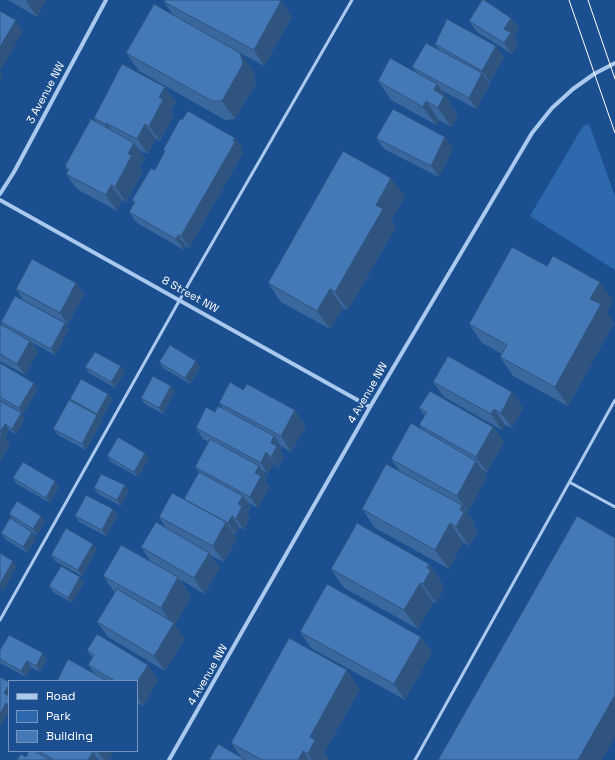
<!DOCTYPE html>
<html>
<head>
<meta charset="utf-8">
<style>
	body { margin:0 }
	#map { position:relative; width:615px; height:760px; overflow:hidden; background:#1b4f8f; font-family:"Space Grotesk",sans-serif }
	canvas { display:block }
	.legend { position:absolute; left:8px; top:680px; width:130px; height:72px; box-sizing:border-box; background:#1b4f8f; border:1px solid #7695bc; margin:0; padding:5px 7px; list-style:none; font-size:12px; color:#fff }
	.legend li { display:flex; align-items:center; gap:8px; height:20px }
	.legend b { width:20px; border:1px solid #7695bc }
</style>
</head>
<body>
<div id="map">
<canvas width="615" height="760"></canvas>
<ul class="legend">
<li><b style="height:5px;background:#a9c9ee"></b>Road</li>
<li><b style="height:11px;background:#2e69ad"></b>Park</li>
<li><b style="height:11px;background:#4478b7"></b>Building</li>
</ul>
</div>
<script>
const c = document.querySelector('canvas').getContext('2d');
c.lineJoin = 'round';
function paint(path, color) {
  c.fillStyle = color;
  c.fill(path, 'evenodd');
}
function poly(rows) {
  const path = new Path2D();
  for (const r of rows) {
    path.moveTo(r[0], r[1]);
    for (let i = 2; i < r.length; i += 2) path.lineTo(r[i], r[i + 1]);
  }
  return path;
}
function stroke(path, color, width, dash) {
  c.strokeStyle = color;
  c.lineWidth = width;
  c.lineCap = dash ? 'butt' : 'round';
  c.setLineDash(dash || []);
  c.stroke(path);
}
function label(font, color, halo, rows, align = 'center') {
  c.font = font + ' "Space Grotesk",sans-serif';
  c.lineWidth = 4;
  c.setLineDash([]);
  c.textBaseline = 'middle';
  c.strokeStyle = halo;
  c.fillStyle = color;
  for (const [text, x, y, turn = 0] of rows) {
    c.save();
    c.translate(x, y);
    c.rotate((+turn || 0) * Math.PI / 180);
    c.textAlign = isNaN(turn) ? turn : align;
    if (halo) c.strokeText(text, 0, 0);
    c.fillText(text, 0, 0);
    c.restore();
  }
}
paint(poly([
	[589,124,615,196,615,270,530,216,583,126]
]), '#2e69ad');
stroke(poly([
	[571,483,615,507],
	[0,620,192,278,352,0],
	[415,760,615,400]
]), '#a9c9ee', 3);
stroke(poly([
	[0,194,14,172,106,0],
	[0,200,370,407],
	[169,760,370,407,532,133,552,108,573,89,594,74,615,63]
]), '#a9c9ee', 4);
stroke(poly([
	[569,0,615,133],
	[588,0,615,79]
]), '#fff', 1);
paint(poly([
	[8,0,46,0,37,17],
	[164,2,292,17,264,66,224,44,240,53,253,71,256,83,235,119,225,120,139,71,126,53,174,16],
	[511,18,519,29,514,37,518,44,512,54,477,32,469,21],
	[435,44,504,57,490,82,488,81,490,84,476,109,441,90,451,103,450,104,458,115,451,127,439,120,436,125,391,100,378,81,416,73,412,67,439,50],
	[165,87,176,102,171,111,174,115,160,141,156,139,148,154,139,150,145,158,140,167,143,171,126,202,122,200,117,211,77,189,66,174,68,171,65,166,96,122,94,118],
	[445,137,453,149,439,177,384,149,376,138],
	[235,138,243,149,241,151,243,153,189,248,186,246,184,250,137,223,129,212,134,203,132,200,155,170,164,152,163,150],
	[405,197,391,220,396,227,348,310,343,308,330,329,281,302,268,283],
	[547,266,613,301,607,312,614,323,568,406,513,376,500,357,502,354,482,343,469,324],
	[76,283,84,294,68,324,23,300,16,289],
	[1,322,65,323,69,329,55,355,31,342,38,352,25,375,0,361,0,324,3,326],
	[196,361,200,367,190,384,163,368,159,362],
	[0,363,34,383,38,389,23,414,0,400],
	[85,367,125,372,115,388,89,373],
	[433,382,523,408,512,428,505,425,502,430,444,397],
	[171,386,175,392,163,414,145,404,141,398],
	[108,394,112,400,101,420,100,419,102,421,86,450,58,435,53,429,72,402,70,399],
	[0,401,21,413,25,419,16,435,9,430,5,437,10,445,0,462],
	[219,403,306,426,291,452,281,446,282,448,280,451,284,457,278,468,274,463,268,474,262,470,267,477,265,481,269,487,258,508,247,502,251,507,247,513,250,518,244,530,239,527,236,534,233,533,237,538,224,562,210,555,220,568,204,594,180,579,191,596,175,625,185,639,165,671,108,637,97,622,115,593,103,576,151,562,141,547,166,528,159,517,185,500,184,499,199,472,195,467,209,442,203,439,196,428,215,412,223,409],
	[419,408,493,427,504,442,487,472,482,470,487,476,468,512,466,511,475,524,474,526,478,531,469,546,463,542,449,569,375,528,362,509,400,472,391,459,423,430,419,425,425,416],
	[107,456,149,458,138,477,111,462],
	[13,478,55,481,59,487,50,503,17,484],
	[94,488,129,491,121,506,98,494],
	[113,509,118,515,106,536,79,522,75,516],
	[9,514,45,521,37,535,13,520],
	[32,532,36,538,27,553,5,539,1,533],
	[93,544,97,549,82,576,55,561,51,555],
	[429,564,442,583,441,585,444,589,436,603,433,602,418,629,344,588,331,569],
	[80,577,84,583,72,603,53,592,49,586],
	[300,632,421,637,432,652,405,700,311,648],
	[0,650,47,659,40,672,31,667,26,677,0,663],
	[87,650,158,680,143,706,137,703,137,681,57,681,94,673,88,665,92,658],
	[360,689,324,753,329,759,328,760,209,760,241,757,231,743],
	[29,751,114,751,109,760,100,760,97,758,98,760,17,760,26,757]
]), '#3a679d');
paint(poly([
	[27,0,46,0,37,17,26,1],
	[281,1,292,17,264,66,254,50],
	[511,18,519,29,514,37,518,44,512,54,504,43,504,29],
	[16,20,23,31,0,72,0,47],
	[496,46,504,57,490,82,482,71],
	[240,53,253,71,256,83,235,119,222,101],
	[0,72,3,76,0,82],
	[482,73,490,84,476,109,469,98],
	[437,84,451,103,450,104,458,115,451,127,438,108,434,90],
	[165,87,176,102,171,111,174,115,160,141,149,126,159,97],
	[426,101,439,120,436,125,423,107],
	[106,123,117,138,116,140,105,124],
	[145,124,156,139,148,154,137,139],
	[445,137,453,149,439,177,431,166],
	[235,138,243,149,241,151,243,153,189,248,181,236],
	[134,143,145,158,140,167,143,171,126,202,115,187,128,154],
	[391,178,405,197,391,220,396,227,348,310,335,292,376,205],
	[111,185,122,200,117,211,106,195],
	[178,235,186,246,184,250,176,239],
	[600,282,613,301,607,312,614,323,568,406,555,387,590,299],
	[76,283,84,294,68,324,60,313],
	[330,289,343,308,330,329,317,311],
	[65,323,69,329,55,355,51,349],
	[30,341,38,352,25,375,17,364],
	[196,361,200,367,190,384,185,378],
	[121,366,125,372,115,388,111,382],
	[34,383,38,389,23,414,19,408],
	[171,386,175,392,163,414,159,408],
	[512,392,523,408,512,428,501,413],
	[108,394,112,400,101,420,97,414],
	[494,409,505,425,502,430,491,414],
	[295,410,306,426,291,452,281,436],
	[21,413,25,419,16,435,12,429],
	[97,415,102,421,86,450,82,444],
	[5,424,9,430,5,437,10,445,0,462,0,433],
	[493,427,504,442,487,472,476,457],
	[274,436,282,448,280,451,284,457,278,468,271,457,271,443],
	[266,452,274,463,268,474,261,463],
	[145,453,149,458,138,477,134,472],
	[476,461,487,476,468,512,457,496],
	[259,466,267,477,265,481,269,487,258,508,250,497,255,473],
	[55,481,59,487,50,503,46,498],
	[125,485,129,491,121,506,117,500],
	[243,496,251,507,247,513,250,518,244,530,236,519,238,504],
	[462,505,475,524,474,526,478,531,469,546,456,527,460,510],
	[113,509,118,515,106,536,102,530],
	[41,516,45,521,37,535,33,529],
	[232,516,239,527,236,534,228,523],
	[226,522,237,538,224,562,213,546],
	[450,523,463,542,449,569,435,550],
	[32,532,36,538,27,553,23,547],
	[93,544,97,549,82,576,78,570],
	[209,553,220,568,204,594,194,578],
	[13,561,17,567,3,591,0,586,0,584],
	[429,564,442,583,441,585,444,589,436,603,423,584,427,568],
	[80,577,84,583,72,603,68,598],
	[178,577,191,596,175,625,185,639,165,671,154,656,173,625,161,608],
	[420,583,433,602,418,629,404,610],
	[421,637,432,652,405,700,394,684],
	[43,653,47,659,40,672,36,666],
	[27,661,31,667,26,677,21,671],
	[148,665,158,680,143,706,137,698,137,682],
	[347,670,360,689,324,753,329,759,328,760,312,760,308,754,310,737],
	[9,685,9,698,4,693],
	[615,695,615,737,602,760,578,760],
	[6,703,9,707,9,711,0,727,0,714],
	[97,751,114,751,109,760,104,760],
	[303,751,309,760,298,760],
	[93,752,98,760,88,760]
]), '#305480');
const building = poly([
	[165,0,278,0,281,1,254,50,164,2,165,0],
	[482,0,484,0,511,18,504,29,511,33,504,43,469,21,482,0],
	[154,4,240,53,243,64,222,101,212,101,126,53,154,4],
	[0,11,16,20,0,47,0,11],
	[447,19,496,46,482,71,435,44,447,19],
	[426,43,482,73,469,98,412,67,426,43],
	[390,58,437,84,434,90,444,96,438,108,426,101,423,107,378,81,390,58],
	[122,64,165,87,159,97,163,100,149,126,145,124,137,139,106,123,105,124,94,118,122,64],
	[393,109,445,137,431,166,376,138,393,109],
	[188,111,235,138,233,141,235,142,181,236,178,235,176,239,129,212,135,202,132,200,151,168,155,170,165,151,163,150,180,119,182,120,188,111],
	[91,119,134,143,128,154,132,155,115,187,111,185,106,195,66,174,69,169,65,166,91,119],
	[343,151,391,178,376,205,383,209,335,292,330,289,317,311,268,283,343,151],
	[512,247,547,266,553,256,600,282,590,299,601,304,555,387,500,357,507,345,469,324,512,247],
	[32,259,76,283,60,313,16,289,32,259],
	[15,296,65,323,51,349,1,322,15,296],
	[0,324,30,341,17,364,0,354,0,324],
	[170,345,196,361,185,378,159,362,170,345],
	[95,352,121,366,111,382,85,367,95,352],
	[448,356,512,392,501,413,494,409,491,414,433,382,448,356],
	[0,363,34,383,19,408,0,397,0,363],
	[153,376,171,386,159,408,141,398,153,376],
	[81,379,108,394,97,414,70,399,81,379],
	[230,382,243,390,247,384,295,410,281,436,219,403,230,382],
	[430,391,493,427,476,457,419,425,427,412,419,408,430,391],
	[69,400,97,415,82,444,53,429,69,400],
	[0,401,21,413,12,429,5,424,0,432,0,401],
	[218,406,274,436,271,443,277,446,271,457,266,452,261,463,196,428,206,407,215,412,218,406],
	[411,423,476,461,457,496,391,459,411,423],
	[0,432,2,433,0,437,0,432],
	[118,437,145,453,134,472,107,456,118,437],
	[210,439,259,466,255,473,261,476,250,497,195,467,210,439],
	[23,462,55,481,46,498,13,478,23,462],
	[386,464,462,505,460,510,464,512,456,527,450,523,435,550,362,509,386,464],
	[199,472,243,496,238,504,242,506,236,519,232,516,228,523,184,499,199,472],
	[101,474,125,485,117,500,94,488,101,474],
	[172,493,226,522,213,546,159,517,172,493],
	[86,495,113,509,102,530,75,516,86,495],
	[17,501,41,516,33,529,9,514,17,501],
	[577,516,615,538,615,695,578,760,438,760,577,516],
	[10,518,32,532,23,547,1,533,10,518],
	[156,522,209,553,194,578,141,547,156,522],
	[357,523,429,564,427,568,431,570,423,584,420,583,404,610,331,569,357,523],
	[66,528,93,544,78,570,51,555,66,528],
	[121,545,178,577,161,608,103,576,121,545],
	[0,553,13,561,0,584,0,553],
	[61,566,80,577,68,598,49,586,61,566],
	[327,584,421,637,394,684,300,632,327,584],
	[117,589,174,623,154,656,97,622,117,589],
	[97,634,148,665,137,682,137,681,115,681,88,665,94,655,87,650,97,634],
	[9,635,43,653,36,666,27,661,21,671,0,659,0,650,9,635],
	[289,638,347,670,310,737,315,740,308,754,303,751,298,760,262,760,231,743,289,638],
	[68,659,107,681,57,681,68,659],
	[0,677,9,682,9,685,4,693,9,696,9,705,6,703,0,714,0,677],
	[218,744,246,760,209,760,218,744],
	[29,751,34,751,50,760,17,760,21,754,26,757,29,751],
	[39,751,90,751,93,752,88,760,54,760,39,751]
]);
paint(building, '#4478b7');
stroke(building, '#305480', 1);
label('11px', '#fff', '#1b4f8f', [
	["3 Avenue NW",46,93,-62],
	["8 Street NW",190,295,29],
	["4 Avenue NW",368,393,-60],
	["4 Avenue NW",208,675,-60]
]);
</script>
</body>
</html>
